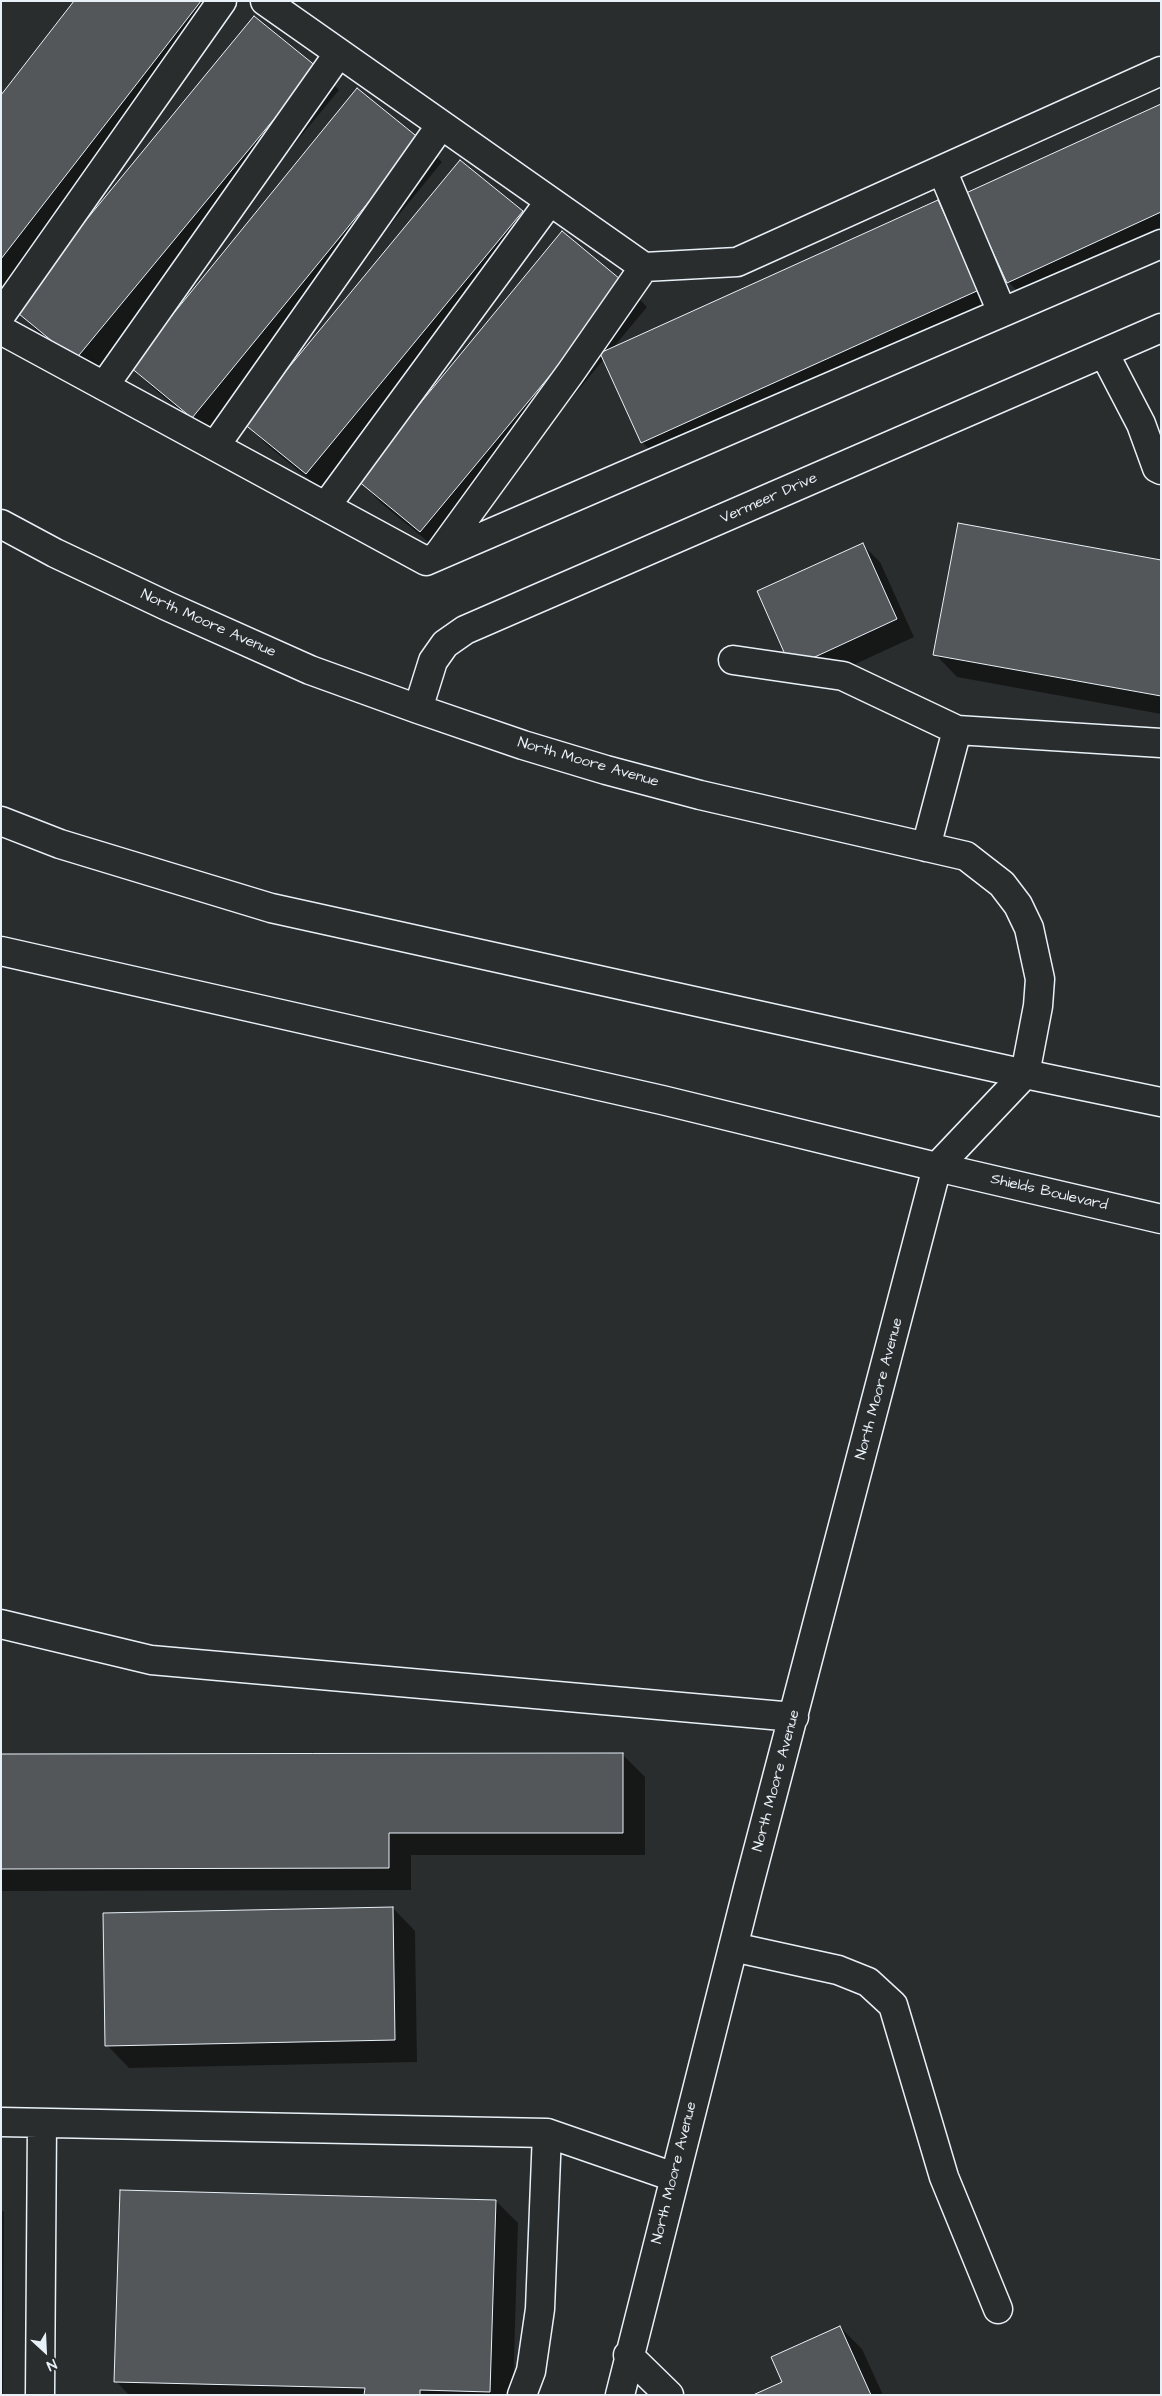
<!DOCTYPE html>
<html>
<head>
<meta charset="utf-8">
<style>
	body { margin:0 }
	#map { position:relative; width:1162px; height:2396px; overflow:hidden; background:#2a2d2e; font-family:"Architects Daughter",sans-serif }
	canvas { display:block }
	.frame { position:absolute; inset:0; border:2px solid #e8f1f8; pointer-events:none }
	.north { position:absolute; left:20px; top:2326px; width:50px; height:50px; -webkit-text-stroke:4px #2a2d2e; paint-order:stroke; rotate:155deg; font-size:14px; font-weight:700; line-height:20px; text-align:center; color:#e8f1f8 }
	.north::after { content:''; display:block; margin:auto; width:18px; height:22px; background:#e8f1f8; clip-path:polygon(50% 0,100% 100%,50% 72%,0 100%) }
</style>
</head>
<body>
<div id="map">
<canvas width="1162" height="2396"></canvas>
<div class="frame"></div>
<div class="north">N</div>
</div>
<script>
const c = document.querySelector('canvas').getContext('2d');
c.lineJoin = 'round';
function paint(path, color) {
  c.fillStyle = color;
  c.fill(path, 'evenodd');
}
function poly(rows) {
  const path = new Path2D();
  for (const r of rows) {
    path.moveTo(r[0], r[1]);
    for (let i = 2; i < r.length; i += 2) path.lineTo(r[i], r[i + 1]);
  }
  return path;
}
function stroke(path, color, width, dash) {
  c.strokeStyle = color;
  c.lineWidth = width;
  c.lineCap = dash ? 'butt' : 'round';
  c.setLineDash(dash || []);
  c.stroke(path);
}
function label(font, color, halo, rows, align = 'center') {
  c.font = font + ' "Architects Daughter",sans-serif';
  c.lineWidth = 4.5;
  c.setLineDash([]);
  c.textBaseline = 'middle';
  c.strokeStyle = halo;
  c.fillStyle = color;
  for (const [text, x, y, turn = 0] of rows) {
    c.save();
    c.translate(x, y);
    c.rotate((+turn || 0) * Math.PI / 180);
    c.textAlign = isNaN(turn) ? turn : align;
    if (halo) c.strokeText(text, 0, 0);
    c.fillText(text, 0, 0);
    c.restore();
  }
}
paint(poly([
	[75,1,221,1,232,12,1,311,1,97],
	[316,68,339,90,99,381,37,331,15,309],
	[1161,105,1161,245,1031,304,1008,282],
	[419,140,442,162,215,439,154,389,131,367],
	[938,202,960,224,1000,313,665,465,642,442,604,359,443,554,381,503,359,480,625,284,647,307,612,349],
	[522,212,544,234,329,496,267,445,245,423],
	[862,544,880,562,914,637,810,685,792,667],
	[1161,561,1161,714,957,677,935,654],
	[622,1754,645,1777,645,1855,411,1855,411,1890,1,1891,1,1756],
	[393,1908,415,1931,417,2062,129,2068,107,2045],
	[496,2201,518,2223,513,2395,129,2395,116,2381],
	[1,2210,4,2212,3,2395,1,2395],
	[840,2327,862,2349,883,2395,756,2395,784,2383]
]), '#0007');
const building = poly([
	[74,1,201,1,1,259,1,95,74,1],
	[254,16,317,67,75,360,13,309,254,16],
	[357,88,420,139,192,418,130,367,357,88],
	[1161,104,1161,212,1007,283,966,193,1161,104],
	[460,160,523,211,306,474,243,423,460,160],
	[938,200,979,290,641,443,600,353,938,200],
	[562,231,626,284,420,532,357,480,562,231],
	[958,523,1161,560,1161,696,933,655,958,523],
	[863,543,897,619,791,668,757,591,863,543],
	[623,1753,623,1833,389,1833,389,1868,1,1869,1,1754,623,1753],
	[393,1907,395,2040,105,2046,103,1913,393,1907],
	[120,2190,496,2200,490,2392,420,2390,420,2395,364,2395,365,2388,114,2382,120,2190],
	[840,2326,871,2395,753,2395,782,2382,771,2357,840,2326]
]);
paint(building, '#535759');
stroke(building, '#e8f1f8', 1);
const minor = poly([
	[265,1,644,267,737,262,1161,71],
	[942,170,1002,312],
	[1,315,222,1],
	[1,330,426,561,1161,244],
	[1104,353,1141,424,1157,468,1161,470],
	[104,386,339,53],
	[215,446,441,125],
	[326,506,550,201],
	[1,524,55,553,167,606,310,670,418,709,523,745,606,770,700,795,966,856,1002,884,1018,905,1029,928,1040,979,1038,1006,1025,1074,937,1167,748,1888,620,2395],
	[438,555,571,372,644,267],
	[733,660,843,676,957,730],
	[418,709,433,661,445,644,465,630,1161,328],
	[926,847,957,730,1161,743],
	[1,1624,151,1660,794,1717],
	[733,1947,838,1970,868,1982,893,2005,944,2177,998,2309],
	[1,2122,547,2133,674,2177],
	[628,2355,669,2395],
	[40,2395,42,2123],
	[522,2395,531,2371,540,2309,547,2133]
]);
const major = poly([
	[1025,1074,1161,1102],
	[937,1167,1161,1219]
]);
const highway = poly([
	[1,821,60,844,271,908,1025,1074],
	[1,951,662,1100,937,1167]
]);
stroke(minor, '#e8f1f8', 31);
stroke(major, '#e8f1f8', 31);
stroke(highway, '#e8f1f8', 31);
stroke(minor, '#2a2d2e', 28);
stroke(major, '#2a2d2e', 28);
stroke(highway, '#2a2d2e', 28);
label('15px', '#e8f1f8', '#2a2d2e', [
	["Vermeer Drive",769,499,-24],
	["North Moore Avenue",208,624,24],
	["North Moore Avenue",588,763,16],
	["Shields Boulevard",1049,1193,13],
	["North Moore Avenue",880,1389,-75],
	["North Moore Avenue",777,1781,-75],
	["North Moore Avenue",675,2173,-76]
]);
</script>
</body>
</html>
